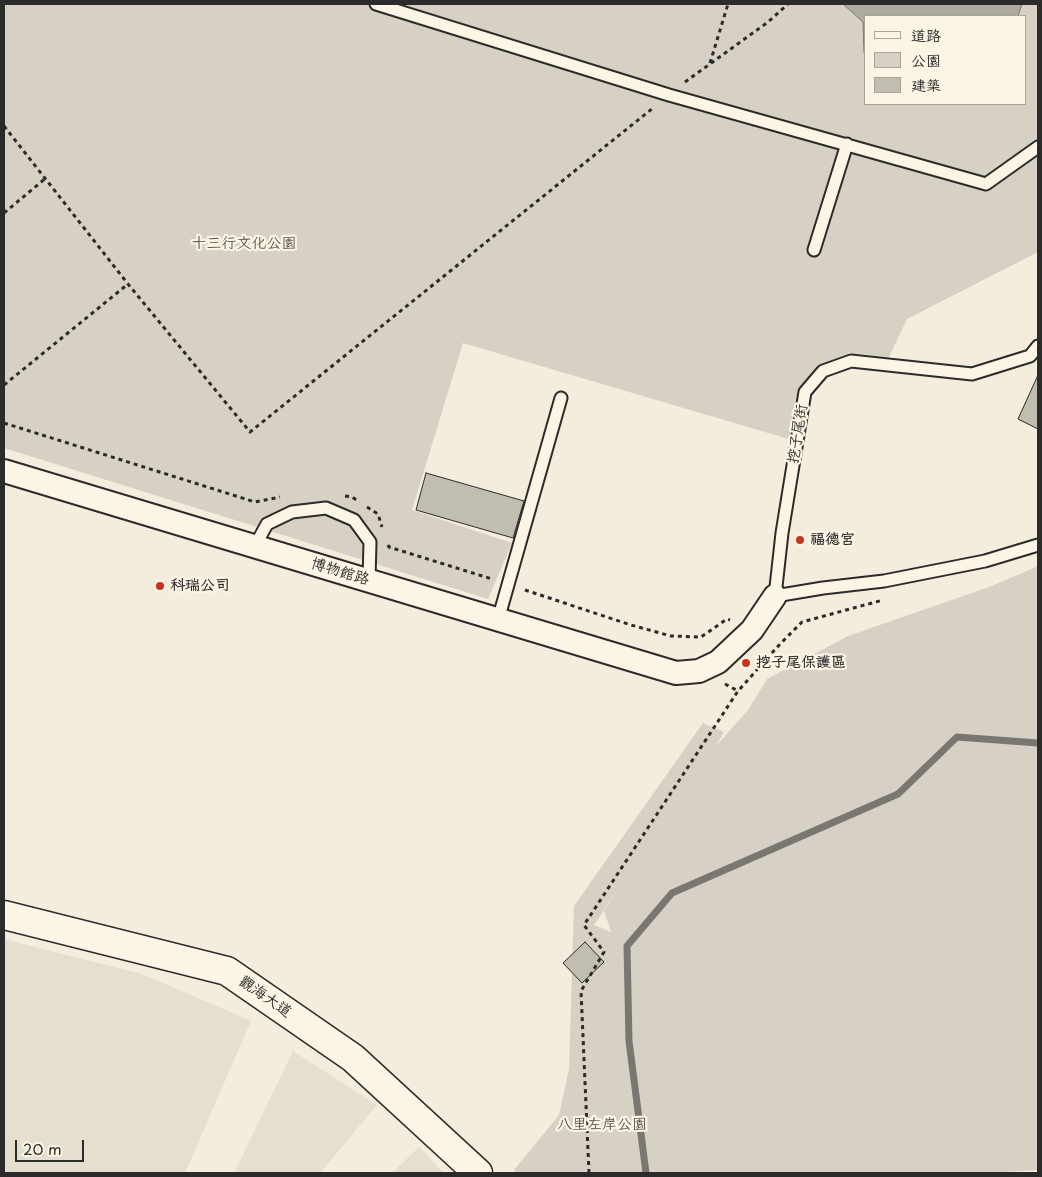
<!DOCTYPE html>
<html>
<head>
<meta charset="utf-8">
<style>
	body { margin:0 }
	#map { position:relative; width:1042px; height:1177px; overflow:hidden; background:#f4edde; font-family:"Playpen Sans","LXGW WenKai TC",sans-serif }
	canvas { display:block }
	.frame { position:absolute; inset:0; border:5px solid #2b2b2b; pointer-events:none }
	.legend { position:absolute; left:864px; top:15px; width:162px; height:90px; box-sizing:border-box; background:#fcf5e5; border:1px solid #a8a49b; margin:0; padding:6px 9px; list-style:none; font-size:15px; color:#2b2b2b }
	.legend li { display:flex; align-items:center; gap:10px; height:25px }
	.legend b { width:25px; border:1px solid #a8a49b }
	.scale { position:absolute; left:15px; top:1140px; width:69px; height:22px; box-sizing:border-box; border:2px solid #2b2b2b; border-top:0; padding-left:6px; font-size:15px; line-height:18px; white-space:nowrap; color:#2b2b2b; -webkit-text-stroke:4px #fcf5e5; paint-order:stroke }
</style>
</head>
<body>
<div id="map">
<canvas width="1042" height="1177"></canvas>
<div class="frame"></div>
<ul class="legend">
<li><b style="height:6px;background:#fcf5e5"></b>道路</li>
<li><b style="height:14px;background:#d6d1c4"></b>公園</li>
<li><b style="height:14px;background:#c2bdb1"></b>建築</li>
</ul>
<div class="scale">20 m</div>
</div>
<script>
const c = document.querySelector('canvas').getContext('2d');
c.lineJoin = 'round';
function paint(path, color) {
  c.fillStyle = color;
  c.fill(path, 'evenodd');
}
function poly(rows) {
  const path = new Path2D();
  for (const r of rows) {
    path.moveTo(r[0], r[1]);
    for (let i = 2; i < r.length; i += 2) path.lineTo(r[i], r[i + 1]);
  }
  return path;
}
function stroke(path, color, width, dash) {
  c.strokeStyle = color;
  c.lineWidth = width;
  c.lineCap = dash ? 'butt' : 'round';
  c.setLineDash(dash || []);
  c.stroke(path);
}
function label(font, color, halo, rows, align = 'center') {
  c.font = font + ' "Playpen Sans","LXGW WenKai TC",sans-serif';
  c.lineWidth = 4.5;
  c.setLineDash([]);
  c.textBaseline = 'middle';
  c.strokeStyle = halo;
  c.fillStyle = color;
  for (const [text, x, y, turn = 0] of rows) {
    c.save();
    c.translate(x, y);
    c.rotate((+turn || 0) * Math.PI / 180);
    c.textAlign = isNaN(turn) ? turn : align;
    if (halo) c.strokeText(text, 0, 0);
    c.fillText(text, 0, 0);
    c.restore();
  }
}
paint(poly([
	[4,939,142,974,251,1021,185,1173,4,1173],
	[293,1051,377,1105,320,1173,234,1173],
	[419,1147,444,1173,392,1173]
]), '#e5dfd0');
paint(poly([
	[4,4,1038,4,1038,252,907,319,889,357,850,353,822,363,801,385,792,440,463,343,412,510,512,543,488,599,4,448],
	[866,16,1026,16,1026,104,866,104],
	[1038,566,1038,1170,1006,1172,1008,1173,516,1173,514,1170,559,1115,569,1069,574,906,703,723,724,732,716,746,748,710,767,679,848,636,992,586],
	[620,886,604,911,611,932,594,925]
]), '#d6d1c4');
const water = poly([
	[843,4,1022,4,1018,16,866,16,866,54,864,53,863,22,843,4]
]);
paint(water, '#afaaa0');
stroke(water, '#7a7771', 1);
stroke(poly([
	[646,1173,629,1041,627,946,672,893,898,794,957,737,1038,743]
]), '#7a7771', 7);
const building = poly([
	[1038,375,1038,429,1018,419,1038,375],
	[426,473,524,501,513,538,416,510,426,473],
	[585,942,604,962,582,983,563,963,585,942]
]);
paint(building, '#c2bdb1');
stroke(building, '#2b2b2b', 1);
const lane = poly([
	[376,4,669,95,986,184,1038,147],
	[814,250,847,144],
	[1038,346,1030,356,972,374,851,361,823,371,805,392,782,533,775,596,823,588,884,581,985,561,1038,545],
	[255,546,267,524,292,512,326,508,354,520,370,542,369,580],
	[498,620,561,398]
]);
const street = poly([
	[4,471,676,673,699,671,718,662,752,630,775,596]
]);
const secondary = poly([
	[4,915,227,971,353,1058,478,1173]
]);
stroke(lane, '#2b2b2b', 15);
stroke(street, '#2b2b2b', 26);
stroke(secondary, '#2b2b2b', 31);
stroke(poly([
	[710,63,728,4],
	[685,82,768,22,788,4],
	[4,126,128,284,250,432,653,108],
	[4,213,46,178],
	[4,385,128,284],
	[4,423,255,502,280,497],
	[345,496,352,497,358,501],
	[367,507,378,514,382,527],
	[388,545,389,547,492,579],
	[525,590,631,625,671,636,701,637,727,619,730,620],
	[725,684,738,691],
	[589,1173,581,991,604,952,584,925,738,691,780,644,802,622,883,600]
]), '#2b2b2b', 3, [4, 4]);
stroke(lane, '#fcf5e5', 11);
stroke(street, '#fcf5e5', 22);
stroke(secondary, '#fcf5e5', 28);
for (const [x, y, r, color] of [
	[800,540,5,"#c8321e"],
	[160,586,5,"#c8321e"],
	[746,663,5,"#c8321e"]
]) {
  const dot = new Path2D();
  dot.arc(x, y, r, 0, 2 * Math.PI);
  c.fillStyle = color;
  c.fill(dot);
  stroke(dot, '#fcf5e5', 2);
}
label('15px', '#565451', '#fcf5e5', [
	["十三行文化公園",244,244],
	["八里左岸公園",602,1125]
]);
label('15px', '#2b2b2b', '#fcf5e5', [
	["挖子尾街",798,434,-81],
	["博物館路",340,572,17],
	["觀海大道",265,997,35]
]);
label('bold 15px', '#2b2b2b', '#fcf5e5', [
	["福德宮",810,540],
	["科瑞公司",170,586],
	["挖子尾保護區",756,663]
], 'left');
</script>
</body>
</html>
